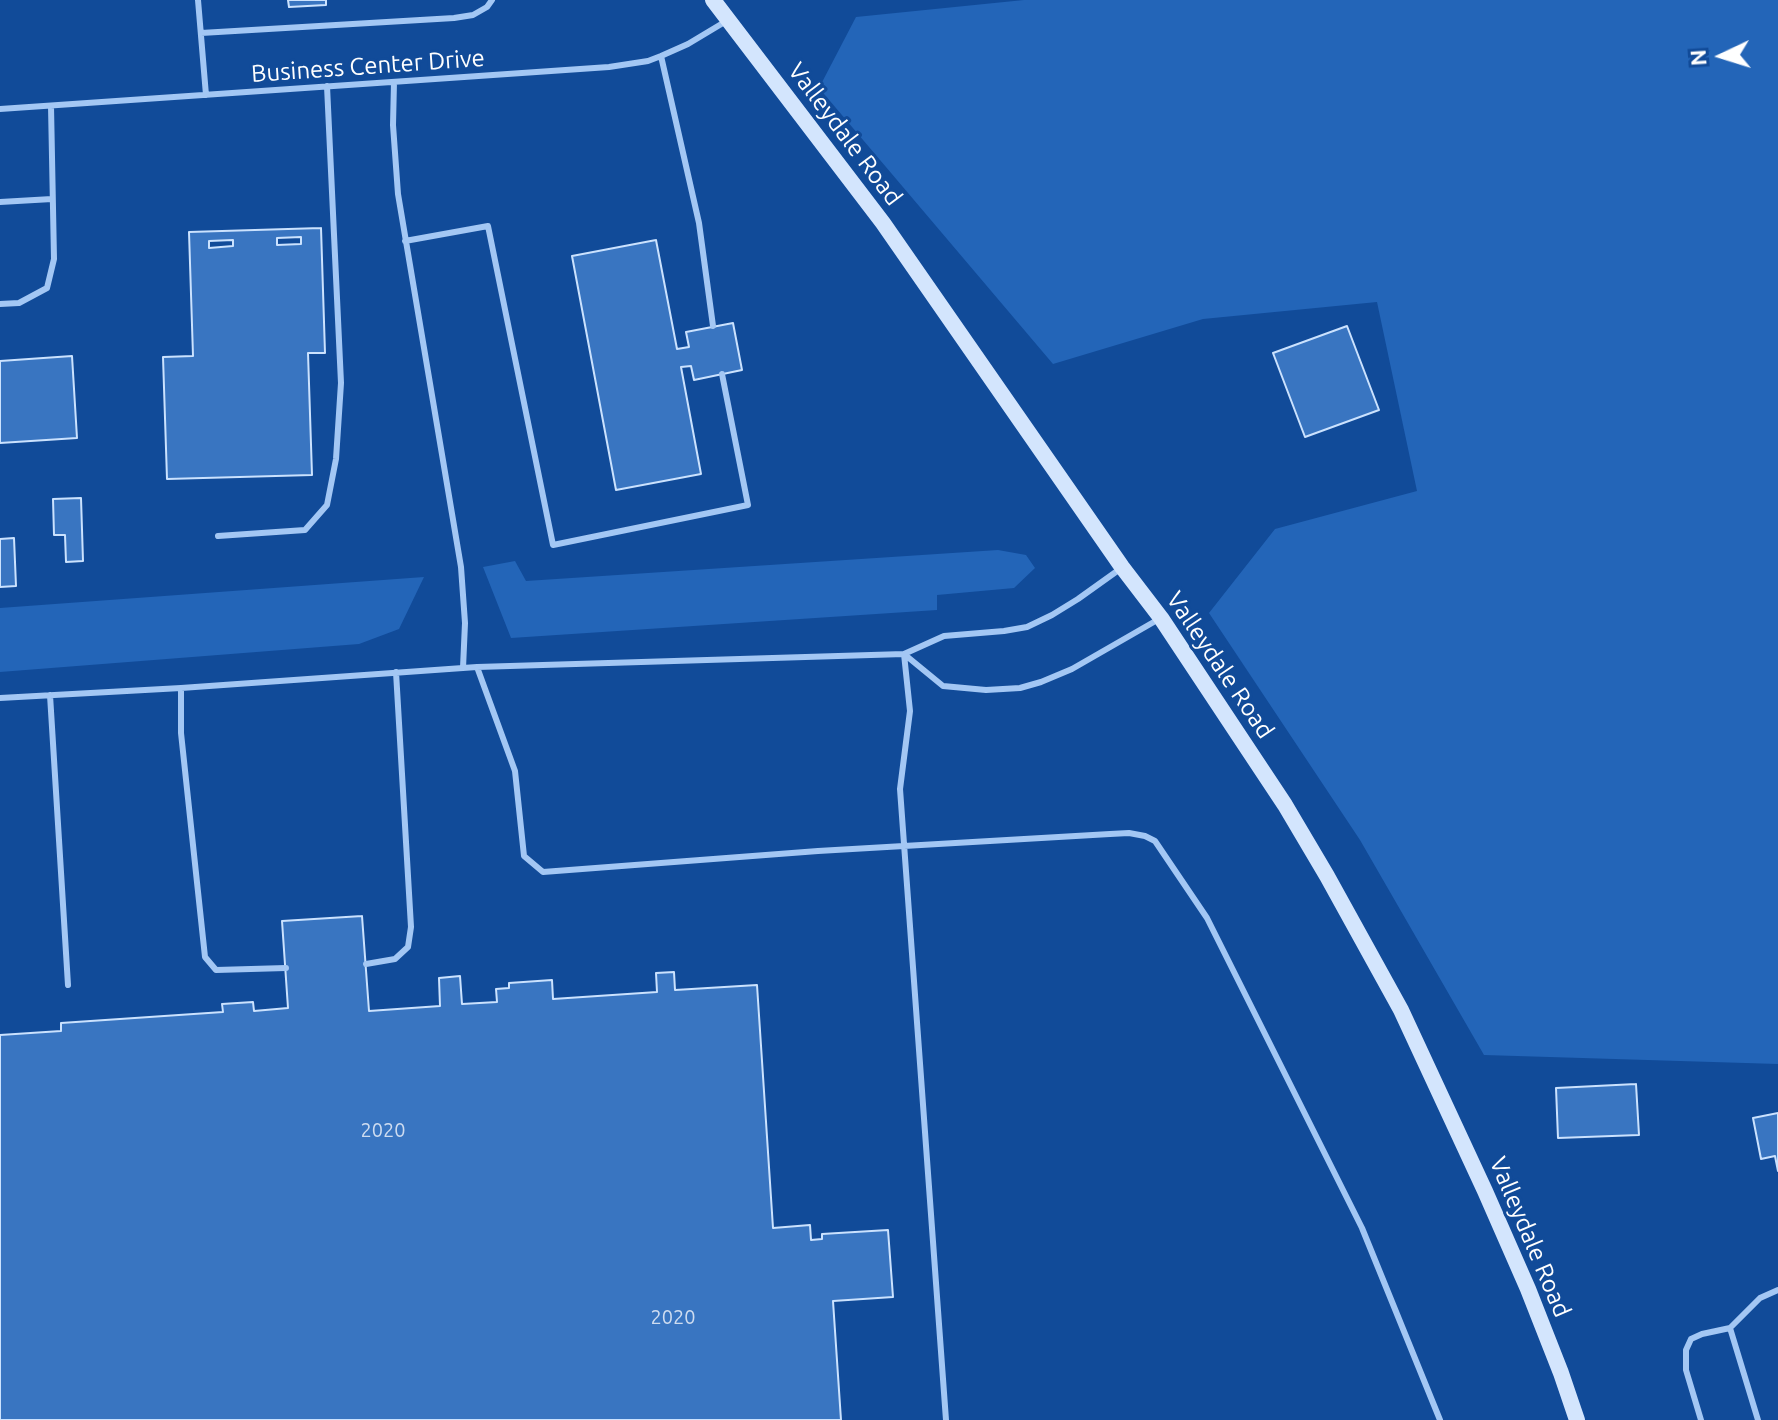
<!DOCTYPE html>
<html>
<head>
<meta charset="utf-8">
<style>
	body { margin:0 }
	#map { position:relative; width:1778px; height:1420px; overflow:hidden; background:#114b99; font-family:Ubuntu,sans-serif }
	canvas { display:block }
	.north { position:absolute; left:1682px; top:16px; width:80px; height:80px; -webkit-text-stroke:6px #114b99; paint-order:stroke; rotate:266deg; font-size:22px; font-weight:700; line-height:32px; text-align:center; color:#fff }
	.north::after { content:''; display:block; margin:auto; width:28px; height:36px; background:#fff; clip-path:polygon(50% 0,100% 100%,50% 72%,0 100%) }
</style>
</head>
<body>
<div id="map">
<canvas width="1778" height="1420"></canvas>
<div class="north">N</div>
</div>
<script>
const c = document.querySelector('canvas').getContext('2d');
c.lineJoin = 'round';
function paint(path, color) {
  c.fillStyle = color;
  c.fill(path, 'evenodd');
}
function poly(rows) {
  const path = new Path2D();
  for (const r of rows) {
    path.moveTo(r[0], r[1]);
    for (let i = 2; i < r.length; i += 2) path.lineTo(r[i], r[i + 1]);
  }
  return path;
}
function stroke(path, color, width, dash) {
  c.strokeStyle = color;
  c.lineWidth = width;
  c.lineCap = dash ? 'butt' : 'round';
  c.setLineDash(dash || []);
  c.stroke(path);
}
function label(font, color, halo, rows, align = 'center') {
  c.font = font + ' Ubuntu,sans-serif';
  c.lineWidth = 6;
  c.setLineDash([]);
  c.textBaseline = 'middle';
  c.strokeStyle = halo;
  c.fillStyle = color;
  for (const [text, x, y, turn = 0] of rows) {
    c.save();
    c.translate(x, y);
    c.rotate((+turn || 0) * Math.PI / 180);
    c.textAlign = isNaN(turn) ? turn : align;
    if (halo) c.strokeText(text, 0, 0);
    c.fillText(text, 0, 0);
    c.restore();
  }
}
paint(poly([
	[1024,0,1778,0,1778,1064,1484,1055,1360,840,1209,613,1275,529,1417,491,1377,302,1203,319,1053,364,819,88,856,17],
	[998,550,1026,555,1035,568,1014,588,937,595,937,610,511,638,483,567,515,561,526,581],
	[424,577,399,629,359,644,0,672,0,608]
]), '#2365b8');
const building = poly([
	[288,0,326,0,326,5,289,7,288,0],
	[321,228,325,353,308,353,312,475,167,479,163,357,193,356,189,232,321,228],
	[301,237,301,244,277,245,277,238,301,237],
	[233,240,233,246,209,248,209,241,233,240],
	[656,240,677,349,689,347,686,332,733,323,742,370,694,380,691,366,681,367,701,474,616,490,572,256,656,240],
	[1347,326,1379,410,1305,437,1273,353,1347,326],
	[72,356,77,438,0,443,0,361,72,356],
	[81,498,83,561,66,562,65,535,54,535,53,499,81,498],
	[14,538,16,586,0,587,0,539,14,538],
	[362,916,369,1011,440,1006,439,978,460,976,462,1004,497,1002,496,989,509,988,509,983,552,980,553,999,657,992,656,973,674,972,675,990,757,985,773,1228,810,1225,811,1240,822,1239,822,1234,888,1230,893,1297,833,1301,841,1420,0,1420,0,1035,61,1031,61,1023,223,1012,222,1004,253,1002,254,1011,288,1008,282,921,362,916],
	[1636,1084,1639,1135,1558,1138,1556,1088,1636,1084],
	[1778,1113,1778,1171,1775,1156,1761,1159,1753,1118,1778,1113]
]);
paint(building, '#3975c1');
stroke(building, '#cbe2fe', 2);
stroke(poly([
	[198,0,206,95],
	[201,33,454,18,473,15,487,7,492,0],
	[661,56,699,223,713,326],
	[394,82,393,125,398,194,461,567,465,623,463,668],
	[0,109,609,67,648,61,661,56,688,44,728,20],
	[0,202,52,199],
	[405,241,488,226,553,545,748,505,722,374],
	[0,304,19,303,47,288,54,259,51,106],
	[218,536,305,530,327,505,336,459,341,383,327,86],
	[1120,569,1078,599,1052,615,1027,627,1004,631,944,636,904,654,943,686,986,690,1020,688,1041,682,1072,669,1159,619],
	[477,667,515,771,524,856,543,872,818,851,1110,834,1129,833,1145,836,1155,841,1207,918,1362,1228,1440,1420],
	[181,688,181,733,205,957,216,970,286,968],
	[50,695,68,985],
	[0,698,181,688,477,667,904,654,910,711,900,789,946,1420],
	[366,964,395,959,408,947,411,927,396,672],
	[1730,1328,1758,1420],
	[1701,1420,1686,1370,1686,1350,1691,1339,1702,1334,1730,1328,1760,1298,1778,1290]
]), '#a3c7f4', 6);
stroke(poly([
	[713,0,883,223,1122,567,1161,618,1285,805,1327,876,1401,1010,1485,1191,1528,1289,1561,1373,1577,1420]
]), '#d3e5fd', 16);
label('20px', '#cedcf0', null, [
	["2020",383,1130],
	["2020",673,1317]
]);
label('24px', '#fff', '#114b99', [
	["Business Center Drive",368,66,-4],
	["Valleydale Road",845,134,53],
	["Valleydale Road",1220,665,56],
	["Valleydale Road",1530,1237,67]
]);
</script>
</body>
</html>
